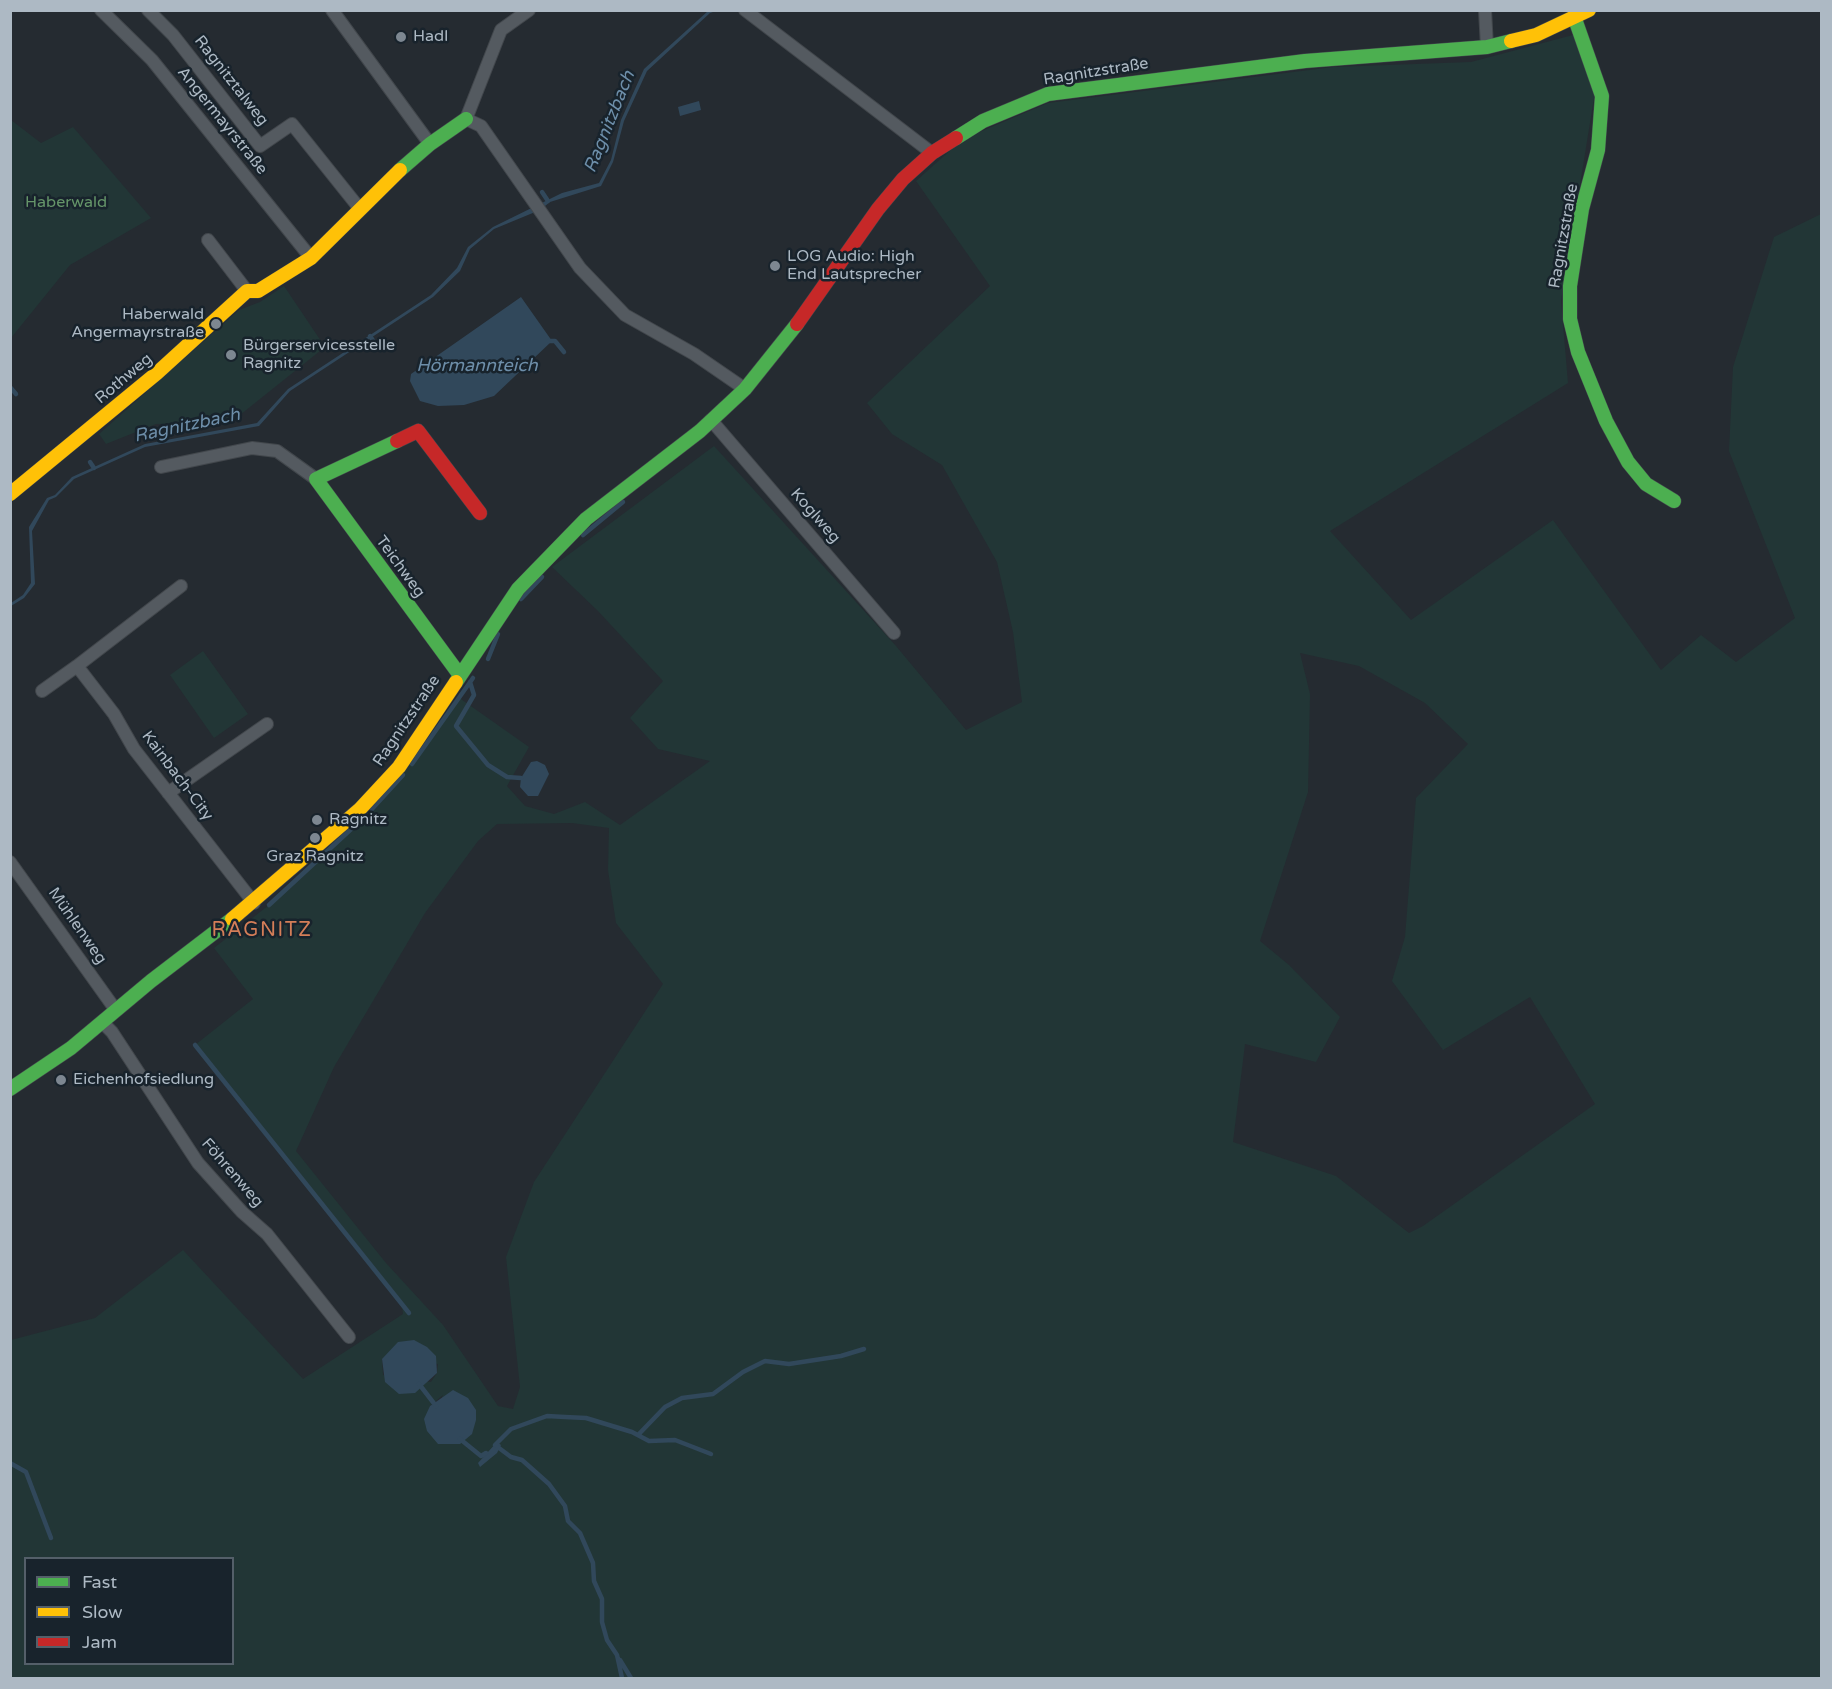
<!DOCTYPE html>
<html>
<head>
<meta charset="utf-8">
<style>
	body { margin:0 }
	#map { position:relative; width:1832px; height:1689px; overflow:hidden; background:#252b31; font-family:"Varela Round",sans-serif }
	canvas { display:block }
	.frame { position:absolute; inset:0; border:12px solid #adb9c4; pointer-events:none }
	.legend { position:absolute; left:24px; top:1557px; width:210px; height:108px; box-sizing:border-box; background:#18232c; border:2px solid #545f69; margin:0; padding:8px 10px; list-style:none; font-size:18px; color:#adb9c4 }
	.legend li { display:flex; align-items:center; gap:12px; height:30px }
	.legend b { width:30px; border:2px solid #545f69 }
</style>
</head>
<body>
<div id="map">
<canvas width="1832" height="1689"></canvas>
<div class="frame"></div>
<ul class="legend">
<li><b style="height:8px;background:#4caf50"></b>Fast</li>
<li><b style="height:8px;background:#ffc107"></b>Slow</li>
<li><b style="height:8px;background:#c62828"></b>Jam</li>
</ul>
</div>
<script>
const c = document.querySelector('canvas').getContext('2d');
c.lineJoin = 'round';
function paint(path, color) {
  c.fillStyle = color;
  c.fill(path, 'evenodd');
}
function poly(rows) {
  const path = new Path2D();
  for (const r of rows) {
    path.moveTo(r[0], r[1]);
    for (let i = 2; i < r.length; i += 2) path.lineTo(r[i], r[i + 1]);
  }
  return path;
}
function stroke(path, color, width, dash) {
  c.strokeStyle = color;
  c.lineWidth = width;
  c.lineCap = dash ? 'butt' : 'round';
  c.setLineDash(dash || []);
  c.stroke(path);
}
function label(font, color, halo, rows, align = 'center') {
  c.font = font + ' "Varela Round",sans-serif';
  c.lineWidth = 5;
  c.setLineDash([]);
  c.textBaseline = 'middle';
  c.strokeStyle = halo;
  c.fillStyle = color;
  for (const [text, x, y, turn = 0] of rows) {
    c.save();
    c.translate(x, y);
    c.rotate((+turn || 0) * Math.PI / 180);
    c.textAlign = isNaN(turn) ? turn : align;
    if (halo) c.strokeText(text, 0, 0);
    c.fillText(text, 0, 0);
    c.restore();
  }
}
paint(poly([
	[1573,35,1595,92,1561,301,1568,383,1330,531,1411,620,1553,520,1661,670,1701,635,1736,662,1795,618,1729,451,1733,367,1774,237,1821,214,1821,1678,11,1678,11,1340,95,1318,183,1250,303,1379,403,1314,402,1305,364,1254,195,1045,253,999,214,948,269,905,337,844,393,788,458,697,529,747,507,786,525,806,554,814,585,802,620,825,710,761,658,749,630,718,663,681,598,611,552,567,714,446,896,646,966,730,1022,702,1013,632,997,562,942,465,892,434,867,403,990,286,916,181,963,139,1048,103,1333,67,1471,62],
	[1300,653,1359,666,1425,703,1468,744,1416,798,1405,937,1392,981,1443,1050,1530,997,1595,1104,1423,1226,1409,1233,1336,1176,1233,1142,1245,1044,1316,1062,1340,1017,1289,965,1260,941,1308,792,1310,694],
	[572,823,609,828,608,870,616,923,663,984,534,1182,506,1257,520,1387,513,1409,498,1406,443,1325,386,1263,296,1151,334,1067,425,913,478,841,497,824],
	[382,1359,438,1364,437,1373,431,1382,383,1375],
	[443,1395,427,1431,430,1406],
	[26,1558,232,1558,232,1664,26,1664],
	[11,120,41,143,73,127,151,218,70,265,11,338],
	[284,286,325,347,230,423,156,424,106,444,99,434,239,310,260,302],
	[203,651,248,714,214,738,170,675]
]), '#223636');
paint(poly([
	[708,11,716,11,710,13,647,71,624,121,613,162,601,186,550,202,540,210,494,229,470,249,460,271,433,297,290,391,259,426,145,447,74,479,56,497,49,500,32,531,35,584,24,598,11,606,11,603,23,595,31,583,29,527,47,498,55,495,72,477,145,444,257,423,288,389,431,295,457,268,468,247,493,227,562,193,599,183,611,160,621,120,644,69],
	[699,101,701,110,680,116,678,107],
	[521,297,552,341,494,396,464,405,438,406,420,401,410,381,411,374],
	[537,761,545,765,549,774,538,796,528,796,520,787,521,778,531,762],
	[414,1340,427,1347,436,1356,437,1373,415,1393,399,1394,385,1382,382,1359,398,1342],
	[453,1390,468,1398,476,1410,476,1420,472,1434,460,1444,438,1444,427,1431,424,1419,430,1406],
	[497,1442,501,1445,497,1453,480,1467,478,1463]
]), '#31485b');
stroke(poly([
	[542,192,548,201],
	[370,336,374,342],
	[549,341,555,341,564,352],
	[10,387,16,394],
	[90,462,94,468],
	[583,535,623,502],
	[521,599,542,577],
	[488,659,498,634],
	[470,682,474,695,456,726,488,765,507,777,521,778],
	[412,764,473,678],
	[372,809,403,775],
	[269,905,362,819],
	[195,1045,409,1313],
	[419,1384,436,1406],
	[638,1435,665,1407,682,1398,713,1394,743,1372,765,1361,789,1364,841,1356,864,1349],
	[460,1439,481,1456,486,1453],
	[495,1445,511,1457,522,1460,549,1484,565,1506,568,1521,580,1533,593,1563,594,1581,602,1599,602,1622,607,1640,617,1655,622,1678],
	[495,1445,511,1429,547,1416,565,1417,586,1418,632,1432,649,1441,675,1440,711,1454],
	[10,1463,26,1472,51,1538],
	[620,1660,631,1678]
]), '#31485b', 4.5);
const street = poly([
	[101,10,152,60,311,258],
	[148,10,173,35,260,146,292,124,360,209],
	[332,10,430,144],
	[529,10,501,30,466,119,481,126,580,268,625,315,694,354,745,389],
	[745,10,932,153],
	[1485,10,1487,47],
	[208,240,247,291],
	[711,420,894,633],
	[161,467,252,448,277,451,316,479],
	[181,586,77,666,114,714,134,749,254,903],
	[42,691,77,666],
	[168,793,267,724],
	[10,862,115,1009],
	[102,1022,112,1032,198,1163,242,1212,267,1234,349,1337]
]);
const fast = poly([
	[1575,19,1602,96,1598,150,1582,209,1570,286,1570,319,1578,352,1606,421,1628,462,1646,484,1674,501],
	[956,138,983,121,1048,94,1305,61,1487,47,1511,41],
	[400,170,430,144,466,119],
	[397,441,316,479,459,674],
	[456,682,518,589,586,519,700,431,745,389,797,324],
	[10,1089,71,1048,151,981,232,919]
]);
const slow = poly([
	[1511,41,1536,35,1589,10],
	[10,494,157,373,247,291,258,291,311,258,400,170],
	[232,919,360,809,399,767,456,682]
]);
const jam = poly([
	[797,324,878,209,903,179,932,153,956,138],
	[397,441,418,431,480,513]
]);
stroke(street, '#42474c', 14);
stroke(fast, '#42474c', 15);
stroke(slow, '#42474c', 15);
stroke(jam, '#42474c', 15);
stroke(street, '#545a60', 12);
stroke(fast, '#4caf50', 14);
stroke(slow, '#ffc107', 14);
stroke(jam, '#c62828', 14);
for (const [x, y, r, color] of [
	[401,37,6,"#7d8791"],
	[775,266,6,"#7d8791"],
	[216,324,6,"#7d8791"],
	[231,355,6,"#7d8791"],
	[317,820,6,"#7d8791"],
	[315,838,6,"#7d8791"],
	[61,1080,6,"#7d8791"]
]) {
  const dot = new Path2D();
  dot.arc(x, y, r, 0, 2 * Math.PI);
  c.fillStyle = color;
  c.fill(dot);
  stroke(dot, '#18232c', 2);
}
label('16px', '#adb9c4', '#18232c', [
	["Hadl",413,37],
	["LOG Audio: High",787,257],
	["End Lautsprecher",787,275],
	["Haberwald",204,315,"right"],
	["Angermayrstraße",204,333,"right"],
	["Bürgerservicesstelle",243,346],
	["Ragnitz",243,364],
	["Ragnitz",329,820],
	["Graz Ragnitz",315,857,"center"],
	["Eichenhofsiedlung",73,1080]
], 'left');
label('16px', '#adb9c4', '#18232c', [
	["Ragnitzstraße",1096,72,-9],
	["Ragnitztalweg",231,81,52],
	["Angermayrstraße",222,121,51],
	["Ragnitzstraße",1564,236,-80],
	["Rothweg",124,379,-40],
	["Koglweg",815,516,49],
	["Teichweg",400,567,54],
	["Ragnitzstraße",407,721,-56],
	["Kainbach-City",177,776,53],
	["Mühlenweg",77,926,55],
	["Föhrenweg",232,1173,49]
]);
label('16px', '#659569', '#18232c', [
	["Haberwald",66,203]
]);
label('italic 18px', '#6d8ea9', '#18232c', [
	["Ragnitzbach",610,122,-68],
	["Hörmannteich",477,366],
	["Ragnitzbach",187,426,-12]
]);
c.letterSpacing = '1.5px';
label('20px', '#d47e58', '#18232c', [
	["RAGNITZ",262,931]
]);
c.letterSpacing = '0px';
</script>
</body>
</html>
